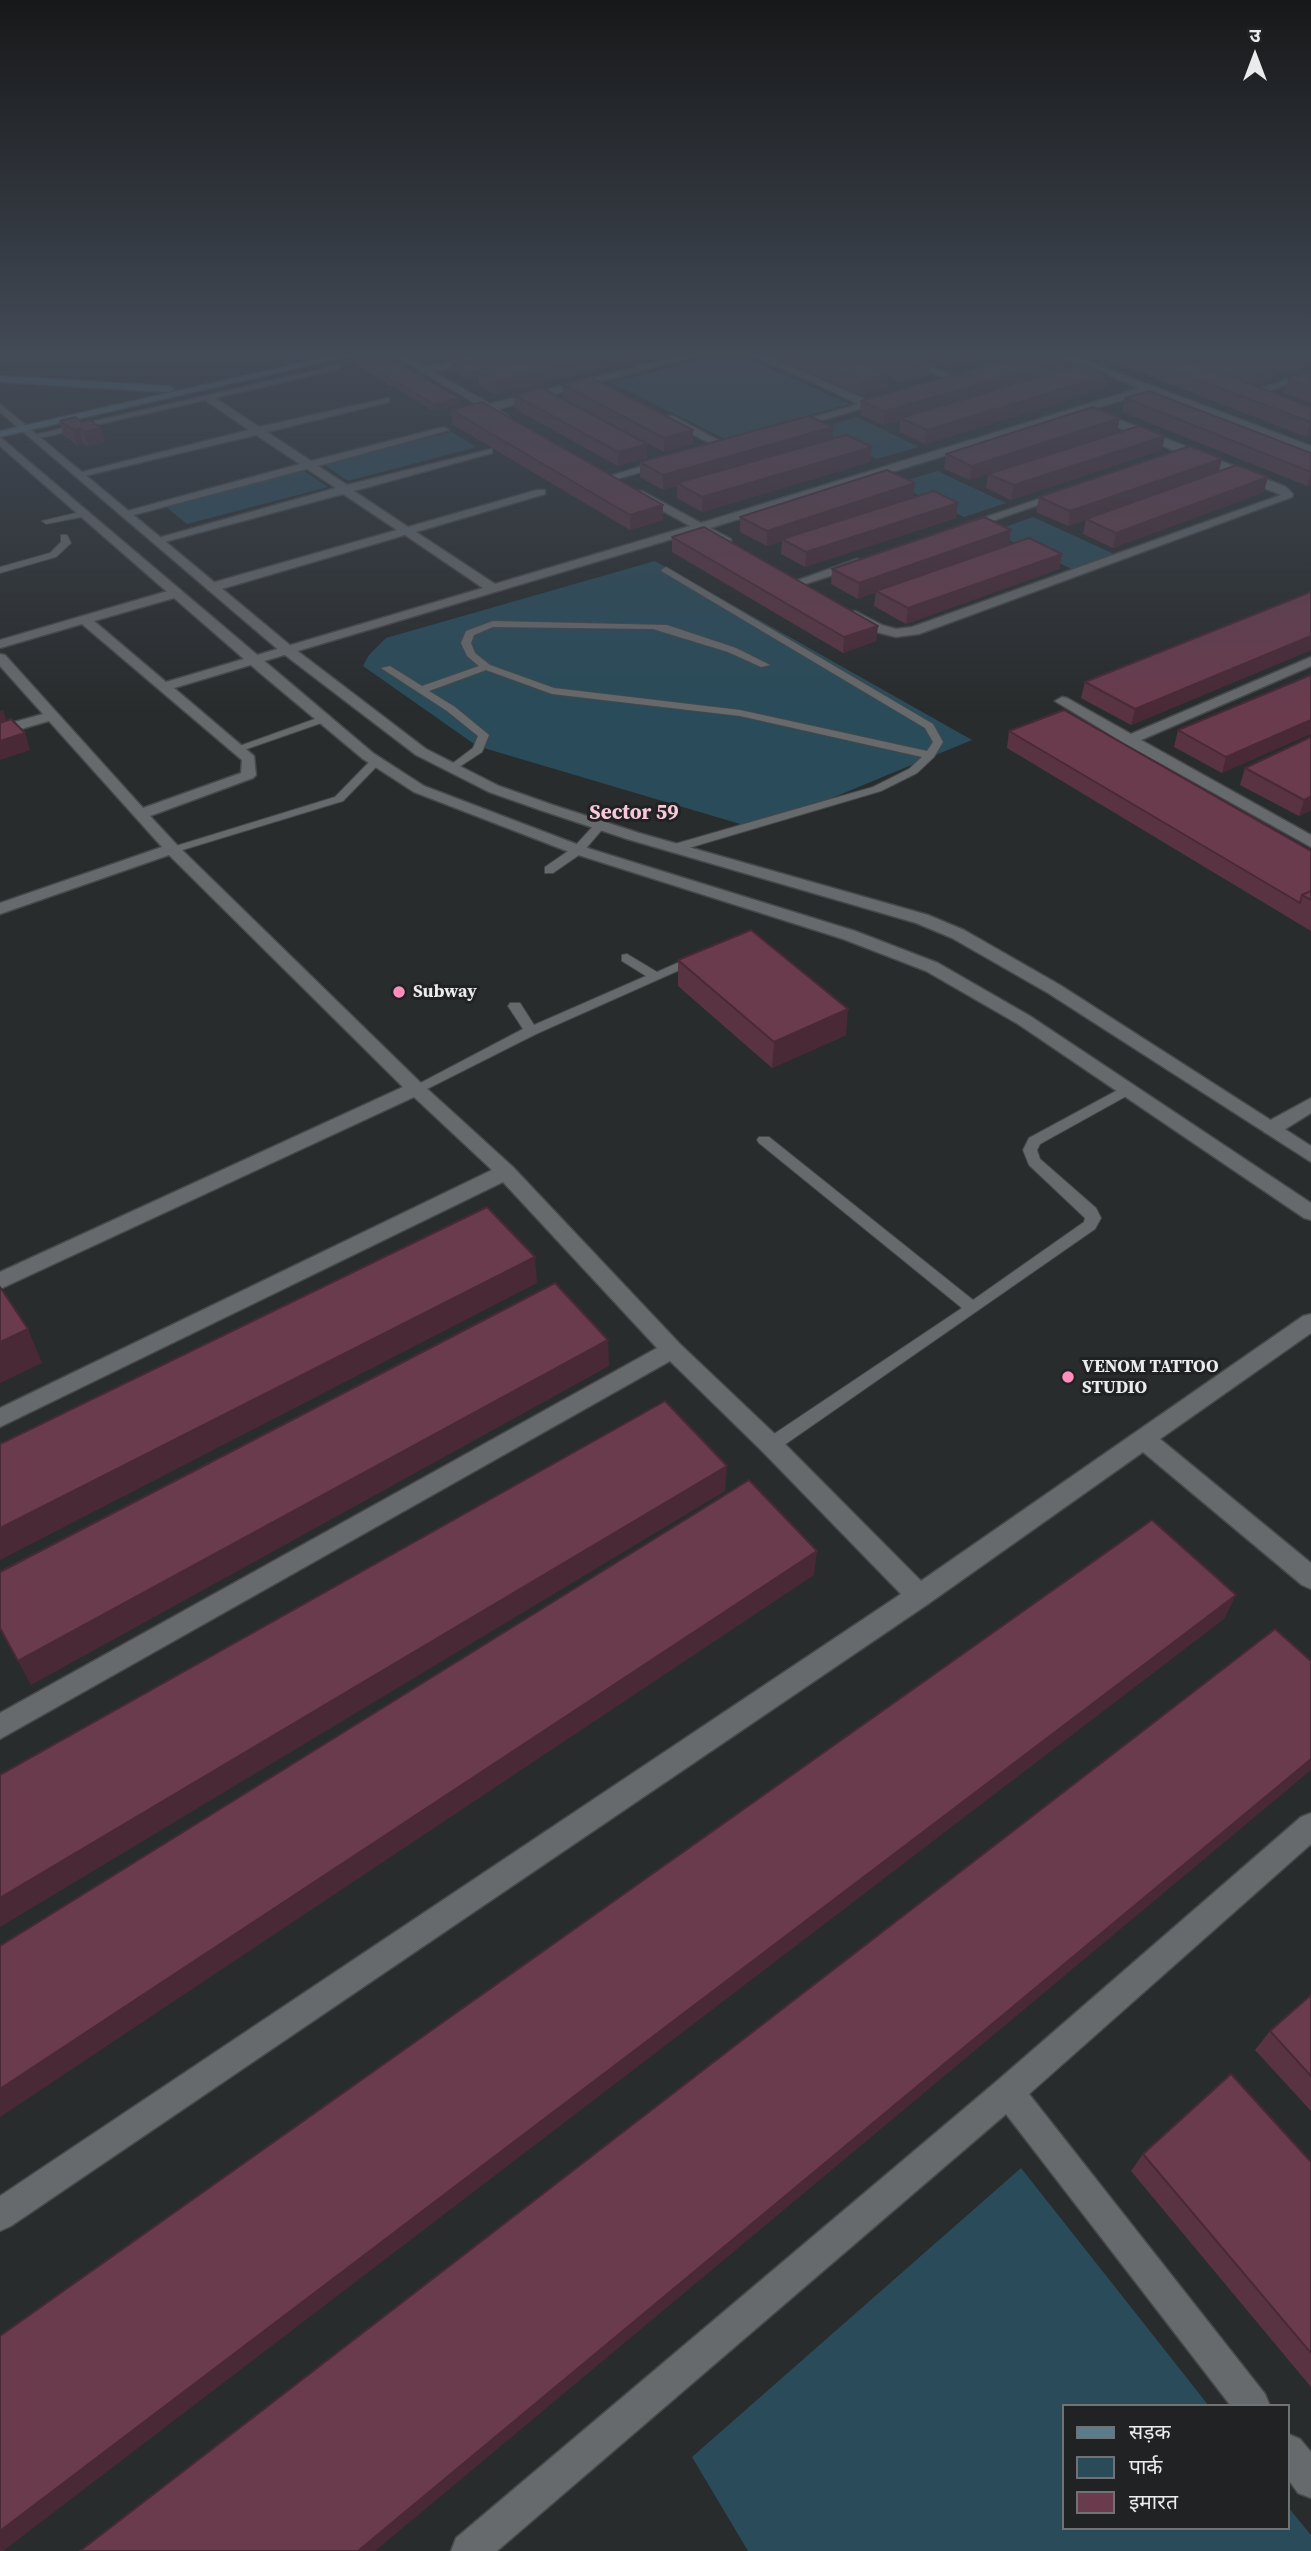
<!DOCTYPE html>
<html>
<head>
<meta charset="utf-8">
<style>
	body { margin:0 }
	#map { position:relative; width:1311px; height:2551px; overflow:hidden; background:#292c2d; font-family:"Source Serif 4","Noto Sans Devanagari",serif }
	canvas { display:block }
	.legend { position:absolute; left:1062px; top:2404px; width:228px; height:126px; box-sizing:border-box; background:#202223; border:2px solid #707273; margin:0; padding:9px 12px; list-style:none; font-size:21px; color:#e9ebec }
	.legend li { display:flex; align-items:center; gap:14px; height:35px }
	.legend b { width:35px; border:2px solid #707273 }
	.north { position:absolute; left:1220px; top:21px; width:70px; height:70px; -webkit-text-stroke:5px #202223; paint-order:stroke; rotate:0deg; font-size:19px; font-weight:700; line-height:28px; text-align:center; color:#e9ebec }
	.north::after { content:''; display:block; margin:auto; width:24px; height:32px; background:#e9ebec; clip-path:polygon(50% 0,100% 100%,50% 72%,0 100%) }
</style>
</head>
<body>
<div id="map">
<canvas width="1311" height="2551"></canvas>
<ul class="legend">
<li><b style="height:9px;background:#5b7c8a"></b>सड़क</li>
<li><b style="height:19px;background:#2a4b5a"></b>पार्क</li>
<li><b style="height:19px;background:#693b4d"></b>इमारत</li>
</ul>
<div class="north">उ</div>
</div>
<script>
const c = document.querySelector('canvas').getContext('2d');
c.lineJoin = 'round';
function paint(path, color) {
  c.fillStyle = color;
  c.fill(path, 'evenodd');
}
function poly(rows) {
  const path = new Path2D();
  for (const r of rows) {
    path.moveTo(r[0], r[1]);
    for (let i = 2; i < r.length; i += 2) path.lineTo(r[i], r[i + 1]);
  }
  return path;
}
function stroke(path, color, width, dash) {
  c.strokeStyle = color;
  c.lineWidth = width;
  c.lineCap = dash ? 'butt' : 'round';
  c.setLineDash(dash || []);
  c.stroke(path);
}
function label(font, color, halo, rows, align = 'center') {
  c.font = font + ' "Source Serif 4",serif';
  c.lineWidth = 6;
  c.setLineDash([]);
  c.textBaseline = 'middle';
  c.strokeStyle = halo;
  c.fillStyle = color;
  for (const [text, x, y, turn = 0] of rows) {
    c.save();
    c.translate(x, y);
    c.rotate((+turn || 0) * Math.PI / 180);
    c.textAlign = isNaN(turn) ? turn : align;
    if (halo) c.strokeText(text, 0, 0);
    c.fillText(text, 0, 0);
    c.restore();
  }
}
paint(poly([
	[720,355,740,355,849,404,725,439,612,383],
	[857,417,919,447,876,459,815,429],
	[451,432,477,447,348,481,323,464],
	[304,471,328,487,187,524,165,506],
	[937,471,1006,503,964,517,895,484],
	[1033,517,1114,554,1072,569,991,532],
	[655,561,972,740,757,829,477,746,363,666,369,655,386,638],
	[1021,2168,1209,2406,1064,2406,1064,2528,1288,2528,1288,2507,1311,2535,1311,2551,748,2551,692,2457]
]), '#2a4b5a');
const service = poly([
	[84,511,88,514,87,516,46,524,42,521,84,511],
	[61,535,67,535,71,543,56,557,0,573,0,567,50,553,61,542,61,535],
	[666,567,933,724,943,742,934,757,917,773,881,791,675,852,669,848,671,845,873,787,909,769,922,757,740,716,552,694,486,670,429,691,455,707,489,735,482,752,453,771,449,770,449,766,473,748,478,736,447,711,381,668,390,666,422,686,479,666,467,656,461,643,466,631,493,621,667,625,736,648,770,665,761,667,728,652,653,629,493,627,474,635,471,643,475,653,490,665,554,688,740,710,927,751,933,742,925,728,663,572,661,570,666,567],
	[326,715,330,716,330,720,241,751,231,749,326,715],
	[372,759,382,761,343,801,176,852,172,853,166,849,335,797,372,759],
	[600,821,606,825,582,853,553,873,545,873,545,867,574,847,596,823,600,821],
	[627,954,657,972,691,957,696,956,702,960,536,1034,421,1092,416,1094,409,1089,523,1029,508,1006,510,1003,520,1003,534,1025,646,976,622,961,622,955,627,954],
	[1127,1085,1134,1090,1132,1093,1040,1144,1037,1150,1040,1159,1096,1208,1101,1218,1095,1229,777,1450,771,1452,765,1450,762,1445,765,1440,962,1308,759,1143,757,1140,759,1137,769,1137,973,1300,1084,1222,1085,1218,1029,1165,1023,1150,1029,1138,1127,1085]
]);
const minor = poly([
	[393,355,404,355,426,367,480,355,496,355,495,357,434,372,490,404,685,355,700,355,498,409,509,417,504,420,393,355],
	[753,355,765,355,869,401,887,396,892,399,794,429,786,429,786,425,859,404,753,355],
	[893,355,906,355,960,379,951,381,893,355],
	[1057,355,1070,355,1311,446,1311,453,1149,392,1093,409,1286,487,1293,494,1292,497,919,634,896,637,872,631,850,618,850,612,855,611,882,625,896,629,912,627,1281,495,1083,413,710,528,731,539,731,545,723,545,699,531,174,688,254,756,256,775,253,778,150,816,178,846,423,1085,513,1167,680,1344,779,1438,921,1581,1303,1316,1311,1314,1311,1333,1160,1439,1311,1563,1311,1589,1302,1585,1143,1452,928,1604,11,2226,0,2231,0,2196,901,1594,763,1452,670,1361,0,1739,0,1713,657,1348,503,1182,0,1427,0,1408,492,1170,414,1097,0,1289,0,1272,403,1087,169,855,0,914,0,903,162,847,49,721,0,735,0,726,43,714,0,666,0,654,5,655,143,808,241,773,242,760,82,624,0,648,0,640,171,590,181,590,181,596,94,621,166,682,483,588,405,535,218,590,208,590,208,584,397,530,343,494,157,544,151,540,336,488,307,469,126,517,120,513,300,464,256,435,80,477,74,474,249,430,205,400,35,439,30,436,339,365,339,369,215,398,259,427,389,398,389,402,267,432,311,461,444,427,449,430,318,466,347,485,492,449,492,453,354,491,408,527,537,490,545,490,545,494,416,532,495,584,690,526,634,495,634,491,642,491,701,523,1140,388,1057,355],
	[1311,371,1311,377,1259,394,1254,391,1311,371],
	[665,416,673,416,729,446,719,448,665,420,665,416],
	[668,458,674,461,672,463,610,481,604,478,668,458],
	[1062,491,1072,493,964,531,954,528,1062,491],
	[857,559,861,560,861,566,799,586,793,582,857,559],
	[1311,657,1311,666,1141,740,1311,835,1311,847,1124,743,1055,701,1062,697,1067,698,1131,734,1311,657],
	[1311,1098,1311,1113,1279,1133,1265,1133,1262,1128,1265,1123,1311,1098],
	[1311,1813,1311,1844,1029,2094,1265,2394,1270,2406,1231,2406,1006,2114,497,2551,451,2551,456,2538,997,2081,1301,1817,1311,1813],
	[1288,2434,1300,2439,1311,2452,1311,2498,1298,2493,1288,2479,1288,2434]
]);
const tertiary = poly([
	[0,404,291,646,426,749,499,786,553,805,639,833,928,915,964,930,1060,985,1311,1146,1311,1162,1048,993,952,938,916,923,627,839,543,811,489,792,416,755,281,652,0,412,0,404],
	[0,437,373,753,424,786,584,847,855,931,938,963,1030,1016,1311,1203,1311,1220,1304,1218,1018,1024,926,971,843,939,572,853,414,792,363,759,260,673,0,446,0,437]
]);
const secondary = poly([
	[337,355,353,355,0,437,0,431,337,355],
	[0,376,169,386,174,389,169,392,0,382,0,376]
]);
stroke(service, '#464849', 2);
stroke(minor, '#464849', 3);
stroke(tertiary, '#464849', 3);
stroke(secondary, '#464849', 3);
paint(service, '#676a6c');
paint(minor, '#676a6c');
paint(tertiary, '#676a6c');
paint(secondary, '#5b7c8a');
paint(poly([
	[424,355,470,355,438,362],
	[657,355,497,395,478,385,478,378,469,380,453,371,452,364],
	[769,355,912,355,930,362,928,376,902,383,888,377,887,388,860,395],
	[920,355,975,355,974,361,951,367],
	[982,355,1003,355,991,358],
	[1114,355,1172,355,1311,407,1311,435,1306,437,1113,362],
	[1175,355,1311,355,1309,367,1285,374,1277,370,1275,378,1254,385],
	[352,356,459,398,460,405,433,411,353,363],
	[1066,369,1108,375,1105,389,925,444,899,432,900,421,883,425,860,415,861,401],
	[1311,372,1311,403,1284,393,1288,379],
	[562,384,693,430,693,444,664,452,563,398],
	[514,395,647,458,618,466,515,409],
	[1125,398,1311,453,1311,485,1307,486,1122,412],
	[451,410,663,520,630,530,452,424],
	[60,421,82,422,101,428,105,442,88,447,83,443,77,445,63,435],
	[833,427,832,439,872,447,870,462,702,512,677,498,677,486,663,490,640,477,640,462],
	[1117,432,1044,456,1165,436,1162,450,1011,500,986,488,988,474,970,480,944,469,946,454],
	[1219,471,1264,492,1113,548,1083,534,1086,520,1068,526,1036,512,1039,497],
	[913,497,958,503,956,518,805,567,781,554,782,541,767,546,740,532,740,517],
	[672,537,878,626,876,641,843,653,672,552],
	[1009,545,1062,554,1059,569,906,624,874,606,876,592,858,599,831,584,832,569],
	[1311,592,1311,650,1131,725,1081,698,1085,682],
	[1311,675,1222,773,1174,747,1178,730],
	[1009,731,1311,851,1311,931,1007,748],
	[1311,737,1311,810,1299,816,1240,785,1245,768],
	[678,960,846,1035,772,1068,678,986],
	[1311,1995,1311,2111,1255,2050,1270,2031],
	[1143,2154,1311,2162,1311,2387,1131,2171]
]), '#5a3342');
paint(poly([
	[437,355,470,355,438,362],
	[603,355,657,355,497,395,496,381],
	[972,355,975,355,974,361,951,367,952,360],
	[991,355,1003,355,991,358],
	[1308,355,1311,355,1309,367,1285,374,1289,360],
	[1067,359,1065,373,900,418,900,421,883,425,885,411],
	[930,362,928,376,902,383,904,369],
	[1279,365,1275,378,1254,385,1257,371],
	[477,371,478,378,469,380,468,373],
	[888,374,887,388,860,395,861,381],
	[1108,375,1105,389,925,444,927,430],
	[459,398,460,405,433,411,433,404],
	[1120,418,1117,432,970,480,972,466],
	[1311,422,1311,435,1306,437,1310,423],
	[833,427,832,441,677,483,677,486,663,490,663,475],
	[101,428,105,442,88,447,84,432],
	[80,429,83,443,77,445,74,430],
	[693,430,693,444,664,452,664,438],
	[1165,436,1162,450,1011,500,1014,485],
	[647,444,647,458,618,466,618,452],
	[872,447,870,462,702,512,702,497],
	[1222,459,1218,474,1068,526,1070,511],
	[1311,472,1311,485,1307,486],
	[1268,477,1264,492,1113,548,1116,533],
	[915,483,913,497,782,539,782,541,767,546,767,531],
	[958,503,956,518,805,567,806,552],
	[663,505,663,520,630,530,630,515],
	[1011,530,1009,546,876,591,876,592,858,599,859,583],
	[1062,554,1059,569,906,624,908,608],
	[878,626,876,641,843,653,844,637],
	[1311,636,1311,650,1131,725,1135,709],
	[3,710,8,726,0,729,0,711],
	[1311,720,1311,734,1222,773,1226,757],
	[25,733,30,750,0,760,0,741],
	[1311,796,1311,810,1299,816,1304,800],
	[848,1009,846,1035,772,1068,774,1042],
	[535,1257,537,1283,0,1560,0,1528],
	[28,1329,42,1363,0,1383,0,1342],
	[608,1340,609,1366,31,1685,18,1661],
	[727,1466,725,1491,0,1927,0,1898],
	[817,1551,814,1575,0,2117,0,2089],
	[1236,1595,1224,1619,3,2551,0,2551,0,2531],
	[1311,1759,1311,1770,375,2551,358,2551]
]), '#4a2936');
const building = poly([
	[360,355,385,355,459,398,433,404,352,356,360,355],
	[492,355,544,355,468,373,452,364,492,355],
	[545,355,603,355,496,381,477,371,545,355],
	[800,355,843,355,888,374,861,381,800,355],
	[869,355,912,355,930,362,904,369,869,355],
	[938,355,972,355,952,360,938,355],
	[1026,355,1056,355,1067,359,885,411,861,401,1026,355],
	[1131,355,1172,355,1311,407,1311,422,1131,355],
	[1213,355,1251,355,1279,365,1257,371,1213,355],
	[1274,355,1308,355,1289,360,1274,355],
	[1080,365,1108,375,927,430,900,418,1080,365],
	[1311,372,1311,388,1288,379,1311,372],
	[591,377,693,430,664,438,562,384,591,377],
	[542,388,647,444,618,452,514,395,542,388],
	[1149,391,1311,453,1311,472,1125,398,1149,391],
	[482,402,663,505,630,515,451,410,482,402],
	[1093,407,1120,418,972,466,946,454,1093,407],
	[809,416,833,427,663,475,640,462,809,416],
	[75,417,82,422,90,420,101,428,84,432,80,429,74,430,60,421,75,417],
	[1139,426,1165,436,1014,485,988,474,1139,426],
	[846,435,872,447,702,497,677,483,846,435],
	[1190,446,1222,459,1070,511,1039,497,1190,446],
	[1237,465,1268,477,1116,533,1086,519,1237,465],
	[887,470,915,483,767,531,740,517,887,470],
	[934,491,958,503,806,552,782,539,934,491],
	[984,517,1011,530,859,583,832,569,984,517],
	[704,527,878,626,844,637,672,537,704,527],
	[1029,538,1062,554,908,608,876,591,1029,538],
	[1311,592,1311,636,1135,709,1085,682,1311,592],
	[1311,675,1311,720,1226,757,1178,730,1311,675],
	[1064,710,1311,851,1311,891,1302,895,1300,903,1009,731,1064,710],
	[11,719,25,733,0,741,0,723,11,719],
	[1311,737,1311,796,1304,800,1245,768,1311,737],
	[1311,891,1311,900,1302,895,1311,891],
	[751,930,848,1009,774,1042,678,960,751,930],
	[487,1207,535,1257,0,1528,0,1444,487,1207],
	[555,1283,608,1340,18,1661,0,1628,0,1572,555,1283],
	[0,1287,28,1329,0,1342,0,1287],
	[665,1401,727,1466,0,1898,0,1775,665,1401],
	[749,1480,817,1551,0,2089,0,1946,749,1480],
	[1152,1520,1236,1595,0,2531,0,2336,1152,1520],
	[1275,1629,1311,1661,1311,1759,358,2551,80,2551,1275,1629],
	[1311,1995,1311,2076,1270,2031,1311,1995],
	[1231,2074,1311,2162,1311,2353,1143,2154,1231,2074]
]);
paint(building, '#693b4d');
stroke(building, '#4a2936', 2);
const sky = c.createLinearGradient(0, 0, 0, 712);
sky.addColorStop(0, '#171819');
sky.addColorStop(0.5, '#434b57');
sky.addColorStop(1, '#434b5700');
c.fillStyle = sky;
c.fillRect(0, 0, 1311, 712);
for (const [x, y, r, color] of [
	[399,992,7,"#fe8ebb"],
	[1068,1377,7,"#fe8ebb"]
]) {
  const dot = new Path2D();
  dot.arc(x, y, r, 0, 2 * Math.PI);
  c.fillStyle = color;
  c.fill(dot);
  stroke(dot, '#202223', 2.5);
}
label('bold 18px', '#e9ebec', '#202223', [
	["Subway",413,992],
	["VENOM TATTOO",1082,1367],
	["STUDIO",1082,1388]
], 'left');
label('bold 21px', '#f9c8d9', '#202223', [
	["Sector 59",634,814]
]);
</script>
</body>
</html>
